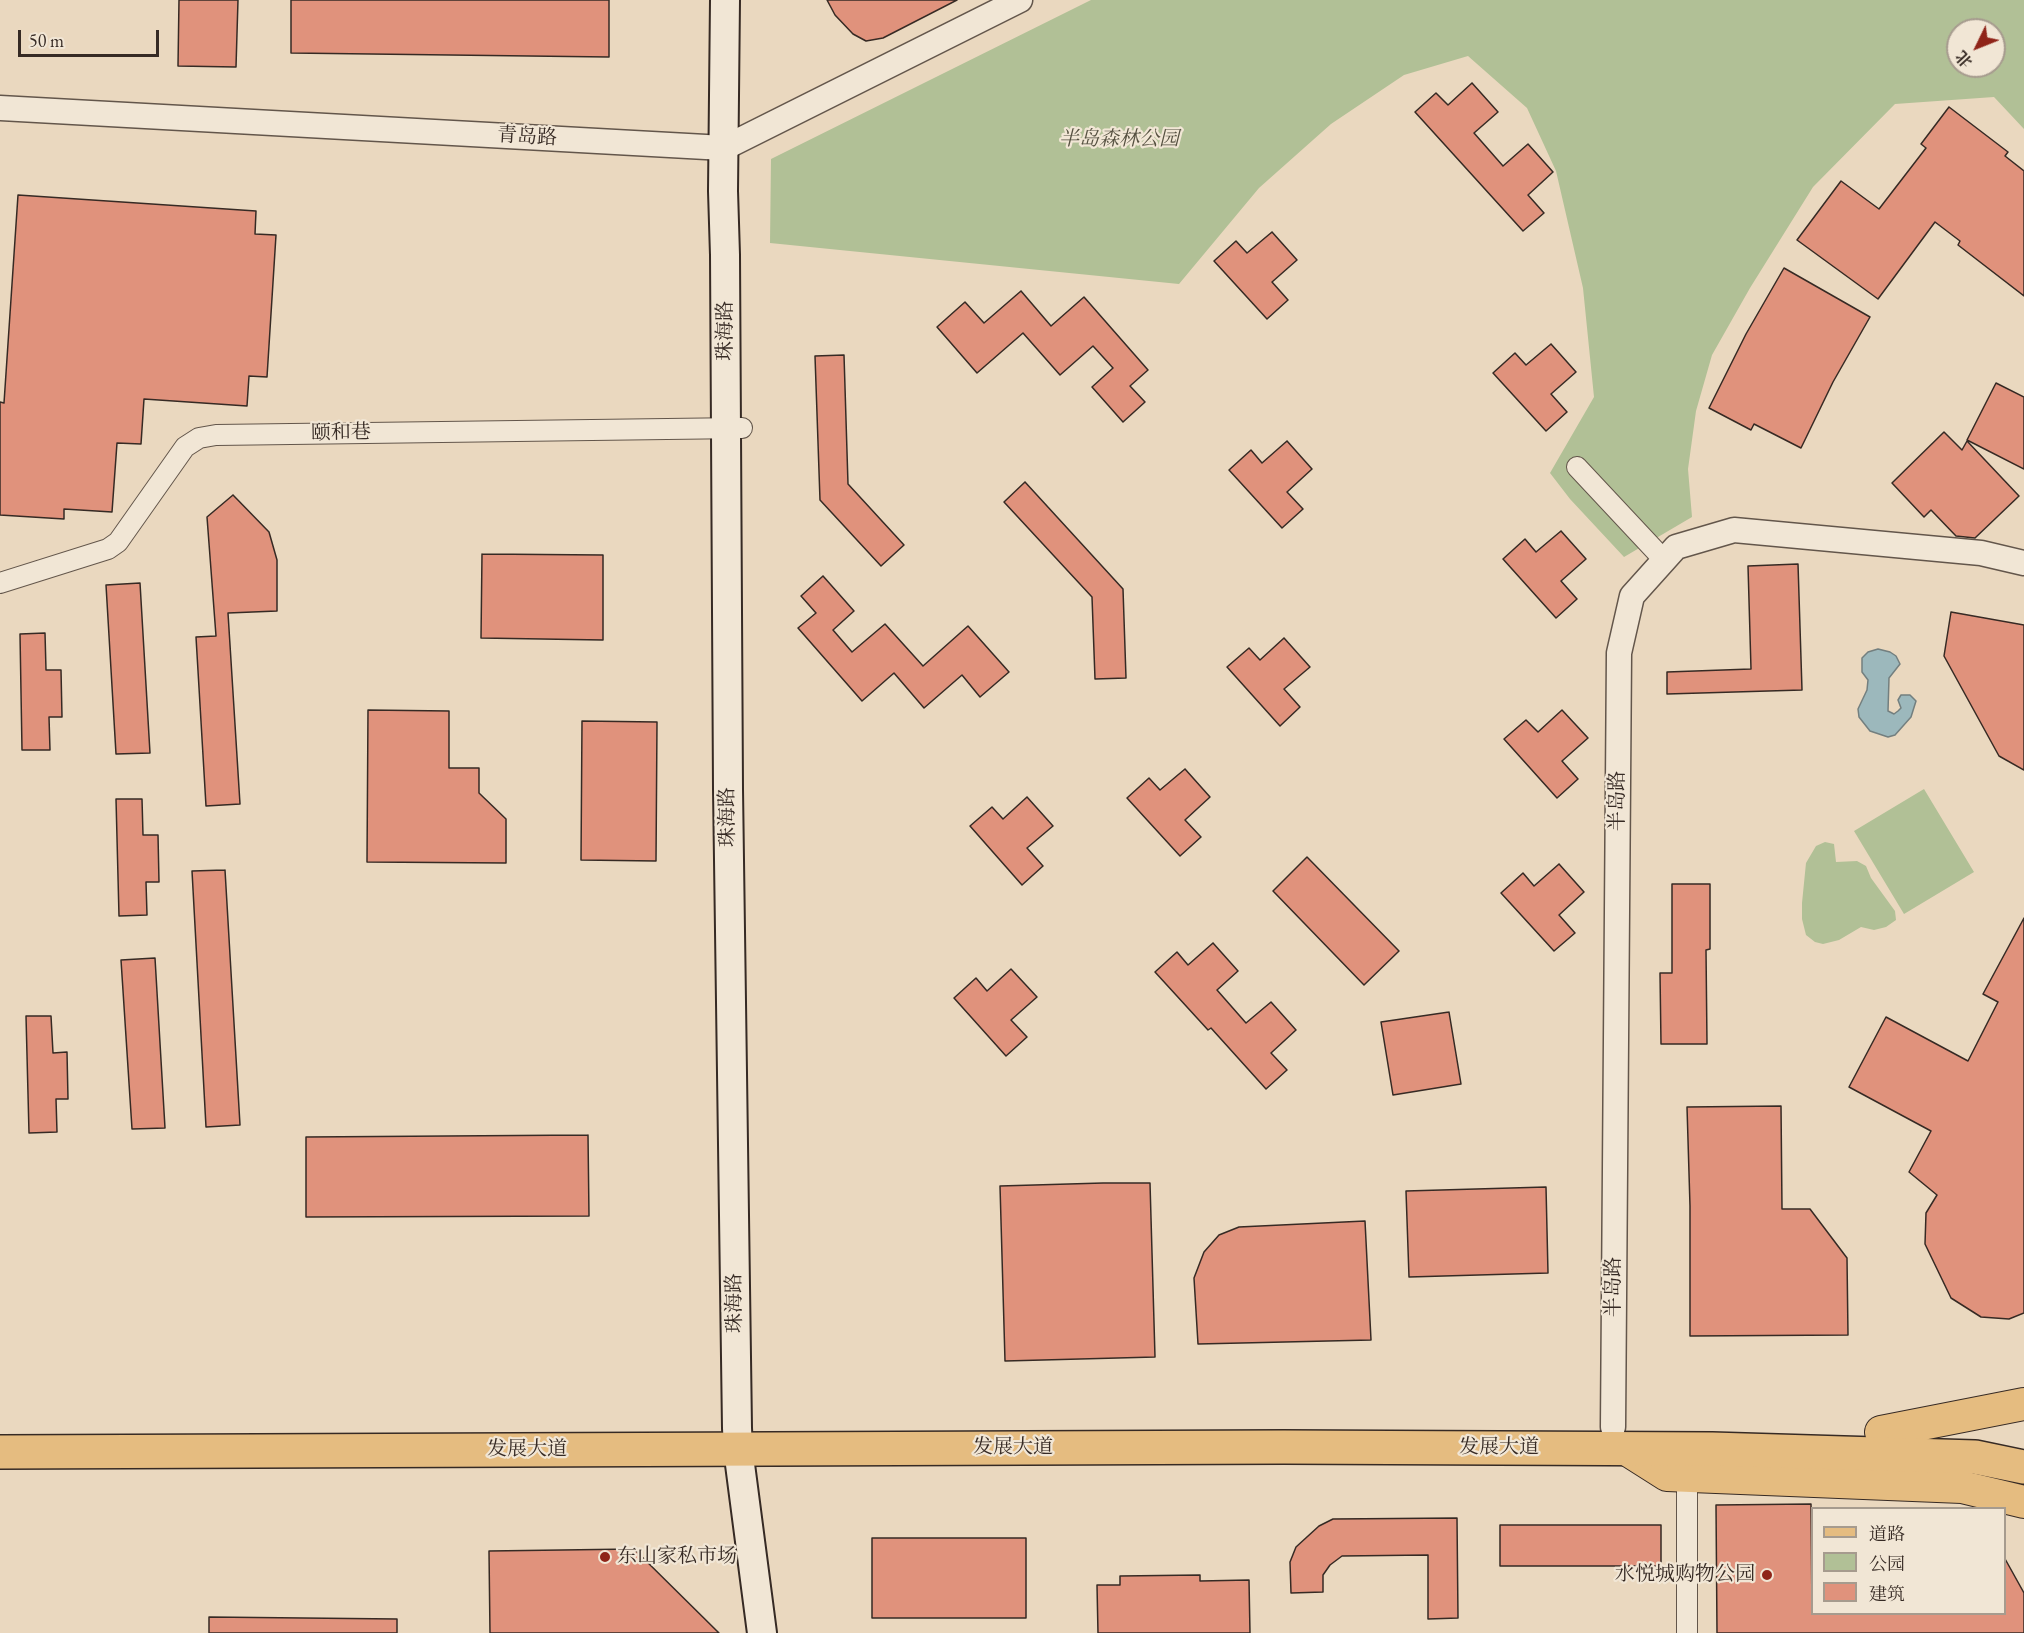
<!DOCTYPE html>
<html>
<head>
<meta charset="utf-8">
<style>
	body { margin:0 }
	#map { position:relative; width:2024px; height:1633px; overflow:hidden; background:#ead8bf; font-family:"EB Garamond","Noto Serif SC",serif }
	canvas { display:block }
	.legend { position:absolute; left:1811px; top:1507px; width:195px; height:108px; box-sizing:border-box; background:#f1e6d5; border:2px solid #a69b8e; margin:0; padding:8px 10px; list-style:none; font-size:18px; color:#362a24 }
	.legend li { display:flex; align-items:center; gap:12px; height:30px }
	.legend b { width:30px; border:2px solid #a69b8e }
	.north { position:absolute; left:1946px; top:18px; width:60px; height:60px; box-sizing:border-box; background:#f1e6d5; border:2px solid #a69b8e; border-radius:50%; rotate:227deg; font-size:16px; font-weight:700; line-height:24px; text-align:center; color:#362a24 }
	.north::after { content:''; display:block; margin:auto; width:21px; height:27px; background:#8f2418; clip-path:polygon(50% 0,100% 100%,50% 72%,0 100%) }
	.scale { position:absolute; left:18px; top:30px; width:141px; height:27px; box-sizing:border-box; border:3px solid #362a24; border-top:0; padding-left:8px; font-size:18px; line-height:21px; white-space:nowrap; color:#362a24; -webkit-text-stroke:4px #f1e6d5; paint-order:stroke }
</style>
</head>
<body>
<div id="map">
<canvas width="2024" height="1633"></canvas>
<ul class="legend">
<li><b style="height:8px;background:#e5bc80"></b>道路</li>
<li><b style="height:16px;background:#b1c096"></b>公园</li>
<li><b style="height:16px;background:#e0927c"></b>建筑</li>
</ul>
<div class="north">北</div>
<div class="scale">50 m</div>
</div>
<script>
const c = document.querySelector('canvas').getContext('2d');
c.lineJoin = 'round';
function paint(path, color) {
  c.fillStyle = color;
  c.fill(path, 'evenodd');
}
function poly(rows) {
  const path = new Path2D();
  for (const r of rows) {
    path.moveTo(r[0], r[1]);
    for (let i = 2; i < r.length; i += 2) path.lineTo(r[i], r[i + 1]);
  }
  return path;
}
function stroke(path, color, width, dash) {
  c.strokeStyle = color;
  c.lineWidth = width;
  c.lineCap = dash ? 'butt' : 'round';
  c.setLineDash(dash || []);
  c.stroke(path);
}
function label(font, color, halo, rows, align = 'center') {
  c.font = font + ' "EB Garamond","Noto Serif SC",serif';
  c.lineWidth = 4.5;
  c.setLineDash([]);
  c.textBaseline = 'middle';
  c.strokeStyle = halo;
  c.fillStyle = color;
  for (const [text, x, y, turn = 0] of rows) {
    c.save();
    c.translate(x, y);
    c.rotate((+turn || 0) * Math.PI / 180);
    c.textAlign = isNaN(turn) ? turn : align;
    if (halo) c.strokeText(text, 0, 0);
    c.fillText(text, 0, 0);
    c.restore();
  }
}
paint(poly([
	[1091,0,2024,0,2024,129,1994,97,1895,104,1813,187,1750,288,1712,355,1696,411,1688,469,1692,517,1624,557,1570,499,1550,473,1594,397,1583,288,1556,171,1527,108,1468,56,1404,75,1331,124,1259,188,1179,284,770,243,771,159],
	[1958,30,1994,30,1994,66,1958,66],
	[1924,789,1974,872,1904,914,1854,831],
	[1825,842,1834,844,1836,862,1857,861,1866,866,1871,878,1895,911,1896,920,1886,927,1874,930,1861,927,1839,940,1823,944,1815,942,1806,935,1802,919,1802,903,1806,863,1816,846]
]), '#b1c096');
const water = poly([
	[1878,649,1890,652,1896,656,1900,664,1889,678,1888,711,1894,714,1898,711,1901,708,1898,700,1901,695,1910,695,1916,701,1911,717,1895,735,1888,737,1870,731,1859,717,1858,709,1867,690,1868,680,1862,672,1862,658,1868,652,1878,649]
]);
paint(water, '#9cb8bc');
stroke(water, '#737f7f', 1.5);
const building = poly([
	[179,0,238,0,236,67,178,66,179,0],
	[291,0,609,0,609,57,291,53,291,0],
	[827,0,957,0,883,38,866,41,853,34,835,15,827,0],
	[1472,83,1498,112,1474,133,1503,166,1528,144,1553,172,1528,195,1544,213,1523,231,1415,112,1436,93,1448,105,1472,83],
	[1949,107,2008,152,2005,156,2024,171,2024,296,1958,245,1960,241,1935,222,1878,299,1797,240,1841,181,1879,209,1926,148,1921,144,1949,107],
	[18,195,256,211,255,234,276,235,267,377,249,376,247,406,144,399,141,444,117,443,112,512,64,509,64,519,0,515,0,402,4,403,18,195],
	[1272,232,1297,260,1272,282,1288,300,1267,319,1214,261,1236,241,1247,253,1272,232],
	[1784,268,1870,317,1833,382,1801,448,1754,424,1751,430,1709,408,1746,334,1784,268],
	[1021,291,1051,326,1084,297,1148,370,1130,386,1145,402,1123,422,1092,387,1113,368,1093,346,1060,375,1023,333,977,373,937,327,965,302,984,323,1021,291],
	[1551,344,1576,372,1551,394,1567,412,1546,431,1493,373,1515,353,1526,365,1551,344],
	[844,355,848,484,904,545,881,566,820,500,815,356,844,355],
	[1996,383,2024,397,2024,469,1967,440,1996,383],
	[1944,432,1962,450,1967,441,2019,496,1975,538,1956,536,1931,510,1924,517,1892,483,1944,432],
	[1287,441,1312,469,1287,492,1303,509,1282,528,1229,470,1251,450,1262,463,1287,441],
	[1025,482,1123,589,1126,678,1095,679,1092,597,1004,502,1025,482],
	[233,495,269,532,277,560,277,611,228,613,240,804,206,806,196,637,216,636,207,517,233,495],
	[1561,531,1586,559,1561,581,1577,599,1556,618,1503,559,1525,539,1536,552,1561,531],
	[482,554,603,555,603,640,481,638,482,554],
	[1798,564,1802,690,1667,694,1667,672,1751,669,1748,566,1798,564],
	[823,576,854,611,833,630,852,652,885,624,923,666,968,626,1009,672,980,697,962,675,924,708,894,673,862,701,798,628,816,613,801,596,823,576],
	[140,583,150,753,116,754,106,585,140,583],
	[1951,612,2024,625,2024,770,1999,756,1944,656,1951,612],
	[45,633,46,670,61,670,62,717,49,717,50,750,22,750,20,634,45,633],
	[1284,638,1310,667,1284,689,1300,707,1280,726,1227,667,1249,648,1260,660,1284,638],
	[368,710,449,711,449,768,479,768,479,793,506,819,506,863,367,862,368,710],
	[1562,710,1588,738,1562,761,1578,779,1557,798,1504,739,1526,720,1538,732,1562,710],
	[582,721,657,722,656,861,581,860,582,721],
	[1185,769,1210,797,1185,820,1201,837,1180,856,1127,798,1149,778,1160,790,1185,769],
	[1027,797,1053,826,1027,848,1043,866,1022,885,970,826,992,807,1003,819,1027,797],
	[116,799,142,799,143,835,158,835,159,882,146,882,147,915,119,916,116,799],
	[1307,857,1399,951,1364,985,1273,891,1307,857],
	[1559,864,1584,892,1559,915,1575,933,1554,951,1501,893,1523,873,1534,886,1559,864],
	[225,870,240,1125,206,1127,192,871,225,870],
	[1672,884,1710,884,1710,949,1706,950,1707,1044,1661,1044,1660,973,1672,973,1672,884],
	[2024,918,2024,1313,2009,1319,1981,1317,1951,1298,1925,1244,1926,1213,1937,1195,1909,1172,1931,1131,1849,1087,1886,1017,1968,1061,1998,1002,1983,994,2024,918],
	[1213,943,1238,971,1217,990,1246,1023,1271,1002,1296,1030,1271,1053,1287,1070,1266,1089,1211,1028,1208,1030,1155,972,1177,952,1188,965,1213,943],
	[155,958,165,1128,132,1129,121,960,155,958],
	[1011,969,1037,997,1011,1020,1027,1037,1006,1056,954,998,976,978,987,991,1011,969],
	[1449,1012,1461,1084,1393,1095,1381,1022,1449,1012],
	[26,1016,51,1016,53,1053,67,1052,68,1099,56,1099,57,1132,29,1133,26,1016],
	[1781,1106,1782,1209,1810,1209,1847,1258,1848,1335,1690,1336,1690,1206,1687,1107,1781,1106],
	[588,1135,589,1216,306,1217,306,1137,588,1135],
	[1103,1183,1150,1183,1155,1357,1005,1361,1000,1186,1103,1183],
	[1546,1187,1548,1273,1409,1277,1406,1191,1546,1187],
	[1365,1221,1371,1340,1198,1344,1194,1278,1204,1252,1219,1235,1239,1227,1365,1221],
	[1811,1504,1812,1614,2004,1614,2004,1557,2024,1593,2024,1633,1717,1633,1716,1505,1811,1504],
	[1457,1518,1458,1618,1428,1619,1428,1555,1342,1556,1330,1565,1323,1575,1323,1592,1291,1593,1290,1562,1296,1547,1319,1526,1333,1519,1457,1518],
	[1500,1525,1661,1525,1661,1566,1500,1566,1500,1525],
	[872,1538,1026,1538,1026,1618,872,1618,872,1538],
	[634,1549,719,1633,490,1633,489,1551,634,1549],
	[1200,1575,1200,1581,1249,1580,1250,1633,1098,1633,1097,1585,1120,1585,1120,1576,1200,1575],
	[209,1617,397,1619,397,1633,209,1633,209,1617]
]);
paint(building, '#e0927c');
stroke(building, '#362a24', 1.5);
const minor = poly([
	[1577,467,1664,560],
	[0,583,108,549,118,542,185,447,199,438,216,435,742,428],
	[1687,1633,1687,1476]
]);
const tertiary = poly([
	[0,108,724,148,1020,0],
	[1613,1427,1619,653,1632,596,1676,547,1734,530,1981,553,2024,563]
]);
const secondary = poly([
	[725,0,723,191,725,255,728,789,737,1428,738,1449,762,1633]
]);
const primary = poly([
	[1881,1432,2024,1404],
	[1626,1449,1667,1475,1962,1487,2024,1502]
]);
const trunk = poly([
	[0,1452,1284,1447,1712,1449,1975,1457,2024,1467]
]);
stroke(minor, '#63564b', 22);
stroke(tertiary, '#63564b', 27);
stroke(secondary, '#362a24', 32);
stroke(primary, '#362a24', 34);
stroke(trunk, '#362a24', 36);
stroke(minor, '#f1e6d5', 20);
stroke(tertiary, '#f1e6d5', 24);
stroke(secondary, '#f1e6d5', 28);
stroke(primary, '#e5bc80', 32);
stroke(trunk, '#e5bc80', 33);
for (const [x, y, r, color] of [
	[605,1557,6,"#8f2418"],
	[1767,1575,6,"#8f2418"]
]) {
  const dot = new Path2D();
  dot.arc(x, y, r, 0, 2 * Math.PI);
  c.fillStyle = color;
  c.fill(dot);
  stroke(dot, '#f1e6d5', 2);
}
label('20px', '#362a24', '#f1e6d5', [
	["青岛路",527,137,3],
	["珠海路",726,331,-90],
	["颐和巷",341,433,-1],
	["半岛路",1618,801,-90],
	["珠海路",728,817,-91],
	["半岛路",1614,1287,-90],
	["珠海路",735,1303,-91],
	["发展大道",1013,1448],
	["发展大道",1499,1448],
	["发展大道",527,1450]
]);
label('italic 20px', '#555040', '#f1e6d5', [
	["半岛森林公园",1119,140]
]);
label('20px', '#362a24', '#f1e6d5', [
	["东山家私市场",617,1557],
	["水悦城购物公园",1755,1575,"right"]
], 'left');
</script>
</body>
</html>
